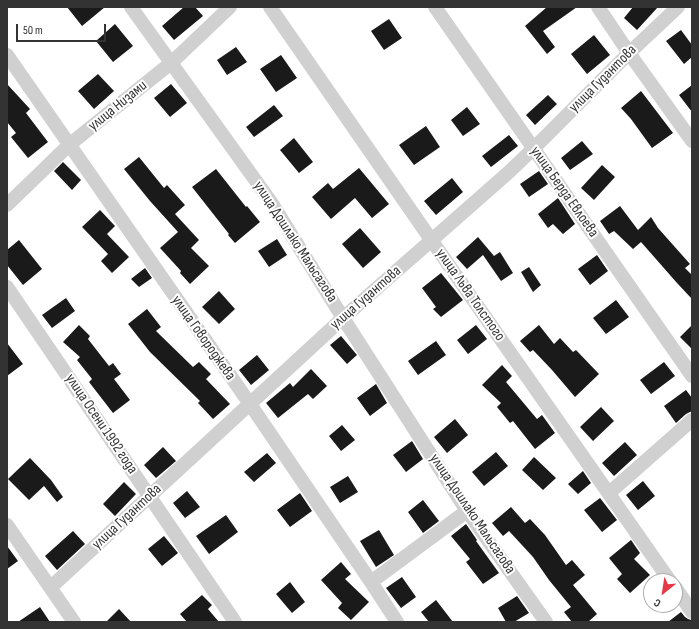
<!DOCTYPE html>
<html>
<head>
<meta charset="utf-8">
<style>
	body { margin:0 }
	#map { position:relative; width:699px; height:629px; overflow:hidden; background:#fff; font-family:"Sofia Sans Condensed",sans-serif }
	canvas { display:block }
	.frame { position:absolute; inset:0; border:8px solid #333; pointer-events:none }
	.north { position:absolute; left:643px; top:573px; width:40px; height:40px; box-sizing:border-box; background:#fff; border:1px solid #adadad; border-radius:50%; rotate:210deg; font-size:11px; font-weight:700; line-height:16px; text-align:center; color:#333 }
	.north::after { content:''; display:block; margin:auto; width:14px; height:18px; background:#e63946; clip-path:polygon(50% 0,100% 100%,50% 72%,0 100%) }
	.scale { position:absolute; left:16px; top:24px; width:90px; height:18px; box-sizing:border-box; border:2px solid #333; border-top:0; padding-left:5px; font-size:12px; line-height:14px; white-space:nowrap; color:#333; -webkit-text-stroke:3px #fff; paint-order:stroke }
</style>
</head>
<body>
<div id="map">
<canvas width="699" height="629"></canvas>
<div class="frame"></div>
<div class="north">С</div>
<div class="scale">50 m</div>
</div>
<script>
const c = document.querySelector('canvas').getContext('2d');
c.lineJoin = 'round';
function paint(path, color) {
  c.fillStyle = color;
  c.fill(path, 'evenodd');
}
function poly(rows) {
  const path = new Path2D();
  for (const r of rows) {
    path.moveTo(r[0], r[1]);
    for (let i = 2; i < r.length; i += 2) path.lineTo(r[i], r[i + 1]);
  }
  return path;
}
function stroke(path, color, width, dash) {
  c.strokeStyle = color;
  c.lineWidth = width;
  c.lineCap = dash ? 'butt' : 'round';
  c.setLineDash(dash || []);
  c.stroke(path);
}
function label(font, color, halo, rows, align = 'center') {
  c.font = font + ' "Sofia Sans Condensed",sans-serif';
  c.lineWidth = 4;
  c.setLineDash([]);
  c.textBaseline = 'middle';
  c.strokeStyle = halo;
  c.fillStyle = color;
  for (const [text, x, y, turn = 0] of rows) {
    c.save();
    c.translate(x, y);
    c.rotate((+turn || 0) * Math.PI / 180);
    c.textAlign = isNaN(turn) ? turn : align;
    if (halo) c.strokeText(text, 0, 0);
    c.fillText(text, 0, 0);
    c.restore();
  }
}
paint(poly([
	[67,7,105,7,82,26],
	[184,7,195,7,203,16,174,40,162,26],
	[547,7,577,7,543,31,555,47,547,54,525,26],
	[633,7,658,7,637,30,624,18],
	[389,19,402,38,384,50,371,31],
	[115,24,133,46,113,62,96,41],
	[681,30,692,45,692,57,684,64,666,41],
	[594,35,610,55,587,74,571,54],
	[236,47,247,62,227,75,217,60],
	[281,55,297,78,276,92,260,69],
	[98,74,114,91,94,109,78,91],
	[7,84,30,109,26,113,48,142,28,158,11,137,16,133,7,122],
	[171,84,187,103,170,117,154,98],
	[692,85,692,112,679,95],
	[641,91,673,133,652,148,631,119,621,108],
	[548,95,557,104,535,125,526,115],
	[274,105,283,116,254,137,246,127],
	[467,107,480,124,463,136,451,120],
	[426,126,440,147,414,165,399,145],
	[509,135,518,146,491,167,482,156],
	[294,138,313,162,299,173,280,150],
	[582,141,593,154,570,170,561,158],
	[139,157,164,188,167,185,185,205,175,214,199,240,191,248,209,266,190,284,180,273,181,271,160,248,178,232,150,201,124,169],
	[63,162,81,180,72,190,54,171],
	[602,165,615,177,594,200,581,188],
	[359,168,389,204,372,218,355,198,331,219,312,197,328,183,333,189],
	[216,169,246,207,247,206,260,222,235,243,228,235,229,234,192,187],
	[539,171,548,184,529,197,520,184],
	[452,178,463,192,436,215,424,201],
	[558,198,575,224,563,234,553,224,548,228,538,214],
	[620,206,638,230,651,217,658,228,690,264,685,268,692,275,692,299,677,283,641,242,633,249,614,231,609,234,600,221],
	[100,210,115,226,107,234,129,257,112,273,101,261,108,254,82,227],
	[360,228,381,252,363,268,342,244],
	[478,237,494,256,500,252,513,273,501,281,483,255,467,269,456,257],
	[277,239,287,255,269,267,258,251],
	[19,240,42,269,23,285,7,265,7,250],
	[597,255,608,271,590,285,578,269],
	[529,267,541,285,533,292,521,272],
	[145,268,152,278,139,287,131,279],
	[441,273,463,300,441,317,433,309,436,307,422,288],
	[219,291,235,309,219,324,202,307],
	[66,298,75,311,52,328,42,315],
	[616,300,629,317,606,334,593,318],
	[147,309,161,327,156,331,193,367,199,362,211,374,206,379,230,404,213,419,198,403,200,401,150,352,128,324],
	[79,325,90,336,88,339,109,366,113,363,121,374,114,379,130,400,113,413,89,382,92,379,77,360,80,357,63,342],
	[476,325,487,339,468,354,457,340],
	[539,325,554,344,560,338,573,352,576,350,599,374,575,397,552,370,533,350,530,352,520,341],
	[692,325,692,349,680,337],
	[341,336,357,355,347,364,330,345],
	[436,341,446,355,418,375,408,361],
	[7,343,23,364,7,376],
	[257,355,269,370,251,385,239,370],
	[664,362,675,376,651,394,640,380],
	[502,365,512,376,506,382,537,419,542,415,555,433,535,449,513,421,510,423,497,407,501,403,482,385],
	[311,369,327,386,313,399,308,394,278,418,266,403,290,383,293,387],
	[376,384,387,403,370,416,357,398],
	[686,390,692,398,692,411,686,414,676,423,664,406],
	[601,407,614,421,593,441,580,427],
	[455,419,468,435,447,453,434,437],
	[342,425,355,440,341,451,329,436],
	[412,441,423,459,406,472,393,455],
	[625,442,637,455,614,476,602,463],
	[163,447,176,461,156,478,144,465],
	[496,452,508,466,484,486,472,472],
	[267,453,276,463,254,482,244,472],
	[534,457,556,478,543,490,522,470],
	[30,458,51,480,63,497,57,502,44,486,29,500,8,479],
	[583,471,591,483,578,494,568,484],
	[348,476,358,492,340,503,330,487],
	[643,481,655,496,638,510,626,495],
	[124,482,136,494,115,516,103,504],
	[187,491,200,507,185,518,173,503],
	[300,493,312,511,290,527,277,510],
	[600,498,617,520,602,532,584,510],
	[423,500,439,521,423,533,408,512],
	[511,507,525,523,530,519,545,535,566,565,572,560,585,575,573,585,597,614,588,622,572,622,564,612,571,607,549,580,533,557,509,531,503,536,492,523],
	[226,515,238,532,209,554,196,536],
	[466,524,477,540,476,541,499,573,483,584,466,562,470,559,451,536],
	[379,530,394,555,376,567,360,541],
	[73,531,85,544,57,570,45,556],
	[164,536,178,553,162,566,148,549],
	[631,540,640,553,634,559,650,575,630,593,617,579,622,574,609,558],
	[7,546,18,561,7,569],
	[341,562,351,574,345,579,369,602,351,620,338,608,342,603,321,580],
	[402,577,416,597,401,608,386,588],
	[290,582,305,602,292,613,276,594],
	[202,595,212,605,208,609,219,622,187,622,180,614],
	[517,596,529,613,514,622,506,622,498,608],
	[436,600,453,622,429,622,421,612],
	[40,607,50,622,18,622],
	[119,609,131,622,106,622],
	[681,612,685,617,688,619,691,620,692,622,668,622]
]), '#1a1a1a');
stroke(poly([
	[131,7,271,202,343,318,467,511,546,622],
	[270,7,432,241,670,581],
	[435,7,692,376],
	[598,7,629,53,692,141],
	[7,55,250,404,371,582,397,622],
	[7,205,69,145,171,63,230,7],
	[7,287,235,622],
	[609,493,692,420],
	[7,525,74,622],
	[371,582,467,511],
	[51,587,343,318,509,172,534,148,629,53,678,7],
	[675,587,692,612]
]), '#d0d0d0', 14);
label('15px', '#333', '#fff', [
	["улица Гудантова",603,79,-45],
	["улица Низами",118,106,-39],
	["улица Берда Евлоева",564,192,55],
	["улица Дошлако Мальсагова",295,242,57],
	["улица Льва Толстого",470,295,55],
	["улица Гудантова",366,298,-41],
	["улица Говороджева",203,338,55],
	["улица Осени 1992 года",101,424,56],
	["улица Дошлако Мальсагова",472,514,56],
	["улица Гудантова",127,517,-43]
]);
</script>
</body>
</html>
